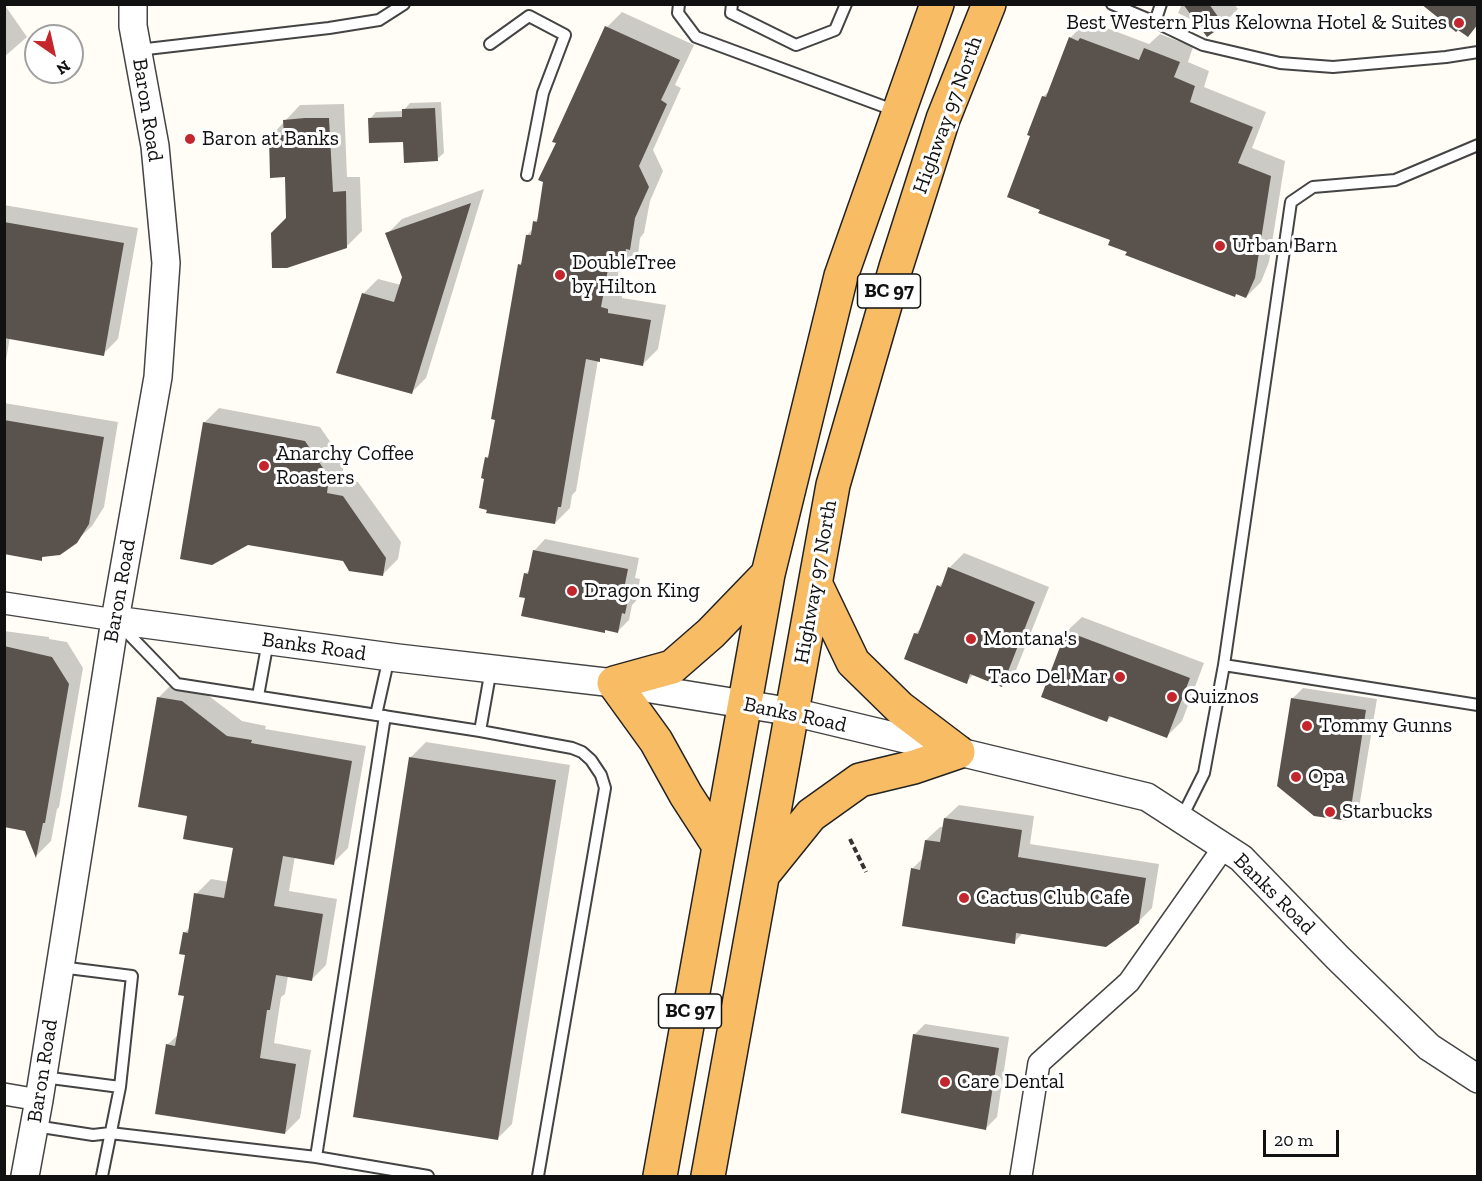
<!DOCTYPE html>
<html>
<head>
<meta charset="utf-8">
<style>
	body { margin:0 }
	#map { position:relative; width:1482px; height:1181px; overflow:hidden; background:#fffdf5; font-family:"Zilla Slab",serif }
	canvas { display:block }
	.frame { position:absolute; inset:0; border:6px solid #111; pointer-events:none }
	.north { position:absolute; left:24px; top:24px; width:60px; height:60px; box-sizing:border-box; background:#fff; border:2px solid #a0a0a0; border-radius:50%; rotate:146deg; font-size:16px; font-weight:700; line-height:24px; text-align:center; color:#111 }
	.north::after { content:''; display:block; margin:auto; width:21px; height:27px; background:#c4262e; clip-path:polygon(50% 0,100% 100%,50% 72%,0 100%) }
	.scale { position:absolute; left:1263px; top:1130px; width:76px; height:27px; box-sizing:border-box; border:3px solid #111; border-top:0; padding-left:8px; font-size:18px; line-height:21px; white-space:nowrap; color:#111; -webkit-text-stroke:4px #fff; paint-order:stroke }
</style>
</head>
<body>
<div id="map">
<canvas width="1482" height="1181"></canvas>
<div class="frame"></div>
<div class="north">N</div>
<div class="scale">20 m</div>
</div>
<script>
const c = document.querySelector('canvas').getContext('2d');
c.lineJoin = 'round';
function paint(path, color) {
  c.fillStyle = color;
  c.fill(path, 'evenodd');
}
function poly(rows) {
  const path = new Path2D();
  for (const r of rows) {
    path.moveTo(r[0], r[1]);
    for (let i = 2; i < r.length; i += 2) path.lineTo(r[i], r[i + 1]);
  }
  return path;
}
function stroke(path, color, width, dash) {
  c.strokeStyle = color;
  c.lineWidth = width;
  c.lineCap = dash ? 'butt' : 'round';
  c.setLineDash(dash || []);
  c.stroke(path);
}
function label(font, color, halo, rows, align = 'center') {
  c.font = font + ' "Zilla Slab",serif';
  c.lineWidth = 6;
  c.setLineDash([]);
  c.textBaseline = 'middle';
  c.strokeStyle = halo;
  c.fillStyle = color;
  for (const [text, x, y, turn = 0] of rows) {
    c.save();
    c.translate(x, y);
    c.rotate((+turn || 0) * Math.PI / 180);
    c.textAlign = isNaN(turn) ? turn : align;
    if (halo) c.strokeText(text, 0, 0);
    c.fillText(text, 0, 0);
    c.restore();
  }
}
paint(poly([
	[4,4,27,37,4,57],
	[1182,4,1234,4,1238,9,1223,24,1195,19,1194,21,1178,13],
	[622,12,694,45,675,85,681,88,653,150,663,171,650,201,644,233,640,238,638,255,623,270,619,269,615,293,622,294,622,298,666,305,658,349,643,364,602,357,598,360,576,491,572,495,570,508,555,523,486,458,490,454,519,265,523,261,527,235,533,229,535,222,539,217,607,27],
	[1085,23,1093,27,1096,24,1149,44,1160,34,1193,47,1188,62,1209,71,1204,87,1266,112,1252,148,1285,161,1269,262,1261,282,1246,297,1129,252,1112,240,1032,135,1043,97,1050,90,1070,38],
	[441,102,444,153,437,159,370,119,376,112,403,111,410,103],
	[344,104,347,177,360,177,362,231,347,246,287,219,286,176,270,137,300,105],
	[484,189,426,378,411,393,363,294,378,279,401,285,403,277,387,234,402,219],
	[4,205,138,228,118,339,103,354,10,337,4,372],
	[4,403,118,422,104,507,92,526,76,541,45,555,41,559,4,552],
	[219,408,320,427,344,462,342,478,358,482,401,542,398,559,383,574,344,560,204,423],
	[545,539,639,558,635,578,640,579,636,601,632,605,629,620,618,631,607,629,604,631,526,597,525,574,531,569,534,551],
	[964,553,1049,587,1016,670,1001,685,974,674,966,682,906,658,916,633,923,626,939,586,945,580,949,568],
	[1082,617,1204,663,1182,721,1167,736,1112,716,1106,721,1067,631],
	[4,631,49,637,49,639,67,642,83,668,59,807,57,809,51,841,37,855,26,829,4,708],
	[173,683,197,687,242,721,266,726,265,729,366,746,348,848,333,863,295,856,289,891,337,899,326,965,311,980,288,976,285,994,281,997,274,1043,311,1050,300,1118,285,1133,167,1045,179,1034,185,995,187,954,184,933,191,927,196,894,211,879,229,882,235,847,189,814,158,698],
	[1303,688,1377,699,1359,808,1348,819,1292,699],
	[426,742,570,765,512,1124,497,1139,355,1116,411,757],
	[959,805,1034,816,1030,844,1159,864,1152,908,1138,922,1024,932,1014,942,912,869,924,857,926,840,940,827,944,827,945,818],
	[925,1024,1009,1037,997,1117,986,1128,914,1035]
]), '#0003');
paint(poly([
	[1183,4,1209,4,1224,25,1207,37],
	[1421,4,1478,4,1478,24,1468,37,1458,30,1456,32],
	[605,26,680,60,661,100,667,104,639,166,649,187,635,218,630,250,626,249,623,272,608,269,601,307,608,309,608,313,651,320,643,366,600,358,600,362,586,359,561,507,558,507,555,524,486,513,487,510,479,508,484,479,481,478,485,457,488,458,495,420,491,419,518,264,521,265,526,235,531,235,533,221,537,222,543,182,538,180,556,143,552,142],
	[1069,37,1078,41,1080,38,1139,60,1144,48,1180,62,1174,77,1195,86,1190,102,1253,127,1238,163,1271,176,1255,278,1246,298,1236,294,1235,297,1125,255,1127,252,1108,245,1110,240,1038,213,1040,210,1007,197,1030,136,1027,135,1042,96,1046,97],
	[435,108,438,161,404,163,403,142,369,143,368,118,402,117,402,109],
	[305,118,329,118,333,192,346,191,347,248,287,268,272,268,271,233,286,218,285,177,270,178,269,136,284,135,283,120],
	[471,203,412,394,336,373,362,293,394,302,402,277,385,233],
	[4,222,124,243,104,356,4,338],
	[4,420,104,437,89,524,77,543,60,555,42,557,42,561,4,554],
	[203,422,305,441,329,477,327,493,343,496,386,558,383,576,349,571,343,561,248,545,212,565,180,559],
	[533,550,628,569,624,589,630,590,625,614,622,613,618,633,605,630,605,633,521,616,525,598,519,597,524,573,528,574],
	[948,567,1035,602,1002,687,970,674,967,684,904,659,914,633,918,634,937,585,941,587],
	[1066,631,1190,678,1167,738,1109,716,1107,722,1041,697],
	[4,646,52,657,69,684,45,823,43,823,36,858,25,831,4,827],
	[157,697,182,701,227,736,252,740,251,743,352,761,334,865,283,856,274,906,323,914,312,981,276,975,270,1010,267,1010,260,1058,296,1064,285,1134,155,1114,166,1044,175,1046,184,996,178,995,185,955,179,954,183,932,188,933,194,893,224,898,233,848,183,839,187,816,138,807],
	[1291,698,1366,710,1349,821,1314,816,1277,786],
	[409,757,556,780,498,1140,353,1117],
	[944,818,1022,830,1018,857,1146,878,1139,923,1106,947,1016,933,1015,944,902,926,911,868,920,870,925,840,940,842],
	[913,1034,999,1048,986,1130,901,1113]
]), '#5a524d');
const service = poly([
	[679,4,678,13,696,37,896,111],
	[732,4,731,13,796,45,835,30,846,4],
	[1112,4,1155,22],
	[1161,4,1155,22,1203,45,1280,63,1333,67,1446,57,1478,52],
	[490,44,529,16,565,35,543,93,527,175],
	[138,50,329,28,379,20,404,4],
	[1478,145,1395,180,1313,187,1291,202,1224,665,1478,705],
	[121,626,177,684,480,731,491,669],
	[258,696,268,641],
	[376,715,389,657],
	[480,731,572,748,582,752,591,760,601,775,605,788,538,1176],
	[1181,819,1204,773,1224,665],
	[60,967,132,976,120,1087],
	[43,1077,120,1087,102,1176],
	[35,1126,93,1135,110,1133,316,1157,385,716],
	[316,1157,428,1176]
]);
const minor = poly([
	[4,603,115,620],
	[4,1094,39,1100],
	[1021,1176,1039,1063,1129,982,1224,847]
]);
const tertiary = poly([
	[115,620,398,658,614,683,793,712,1147,797,1241,858,1337,957,1429,1047,1478,1079],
	[25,1176,39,1100,115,620,158,377,166,263,155,146,133,26,133,4]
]);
const trunk = poly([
	[816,585,853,662,900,708,958,752],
	[719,846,686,795,656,741,614,683,672,667,711,633,768,574],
	[765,872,811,815,860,780,914,767,958,752],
	[660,1176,768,574,841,276,937,4],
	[708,1176,833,485,896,267,943,119,989,4]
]);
stroke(service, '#444', 14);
stroke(minor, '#444', 24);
stroke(tertiary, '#444', 30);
stroke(trunk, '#222', 36);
stroke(poly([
	[850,839,866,872]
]), '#333', 4, [6, 3]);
stroke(service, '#fff', 10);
stroke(minor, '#fff', 21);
stroke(tertiary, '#fff', 27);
stroke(trunk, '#f7bc64', 33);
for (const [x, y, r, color] of [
	[1459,23,6,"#c4262e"],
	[190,139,6,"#c4262e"],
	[1220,246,6,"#c4262e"],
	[560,275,6,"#c4262e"],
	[264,466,6,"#c4262e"],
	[572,591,6,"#c4262e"],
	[971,639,6,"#c4262e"],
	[1120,677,6,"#c4262e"],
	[1172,697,6,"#c4262e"],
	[1307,726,6,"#c4262e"],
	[1296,777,6,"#c4262e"],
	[1330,812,6,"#c4262e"],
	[964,898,6,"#c4262e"],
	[945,1082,6,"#c4262e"]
]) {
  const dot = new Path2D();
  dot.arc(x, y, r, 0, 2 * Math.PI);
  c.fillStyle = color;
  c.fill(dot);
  stroke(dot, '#fff', 2);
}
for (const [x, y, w] of [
	[889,291,63],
	[690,1011,63]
]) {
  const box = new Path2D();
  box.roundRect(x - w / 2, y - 17, w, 34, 4.5);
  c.fillStyle = '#fff';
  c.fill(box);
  stroke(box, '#111', 1.5);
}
label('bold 20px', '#111', null, [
	["BC 97",889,291],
	["BC 97",690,1011]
]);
label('21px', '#111', '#fff', [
	["Best Western Plus Kelowna Hotel & Suites",1447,23,"right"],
	["Baron at Banks",202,139],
	["Urban Barn",1232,246],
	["DoubleTree",572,263],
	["by Hilton",572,287],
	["Anarchy Coffee",276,454],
	["Roasters",276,478],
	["Dragon King",584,591],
	["Montana's",983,639],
	["Taco Del Mar",1108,677,"right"],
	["Quiznos",1184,697],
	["Tommy Gunns",1319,726],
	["Opa",1308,777],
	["Starbucks",1342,812],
	["Cactus Club Cafe",976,898],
	["Care Dental",957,1082]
], 'left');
label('21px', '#111', '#fff', [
	["Baron Road",147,110,81],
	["Highway 97 North",948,115,-70],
	["Highway 97 North",816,582,-80],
	["Baron Road",120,591,-80],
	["Banks Road",314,647,8],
	["Banks Road",795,715,12],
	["Banks Road",1274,894,45],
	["Baron Road",43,1071,-81]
]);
</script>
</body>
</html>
